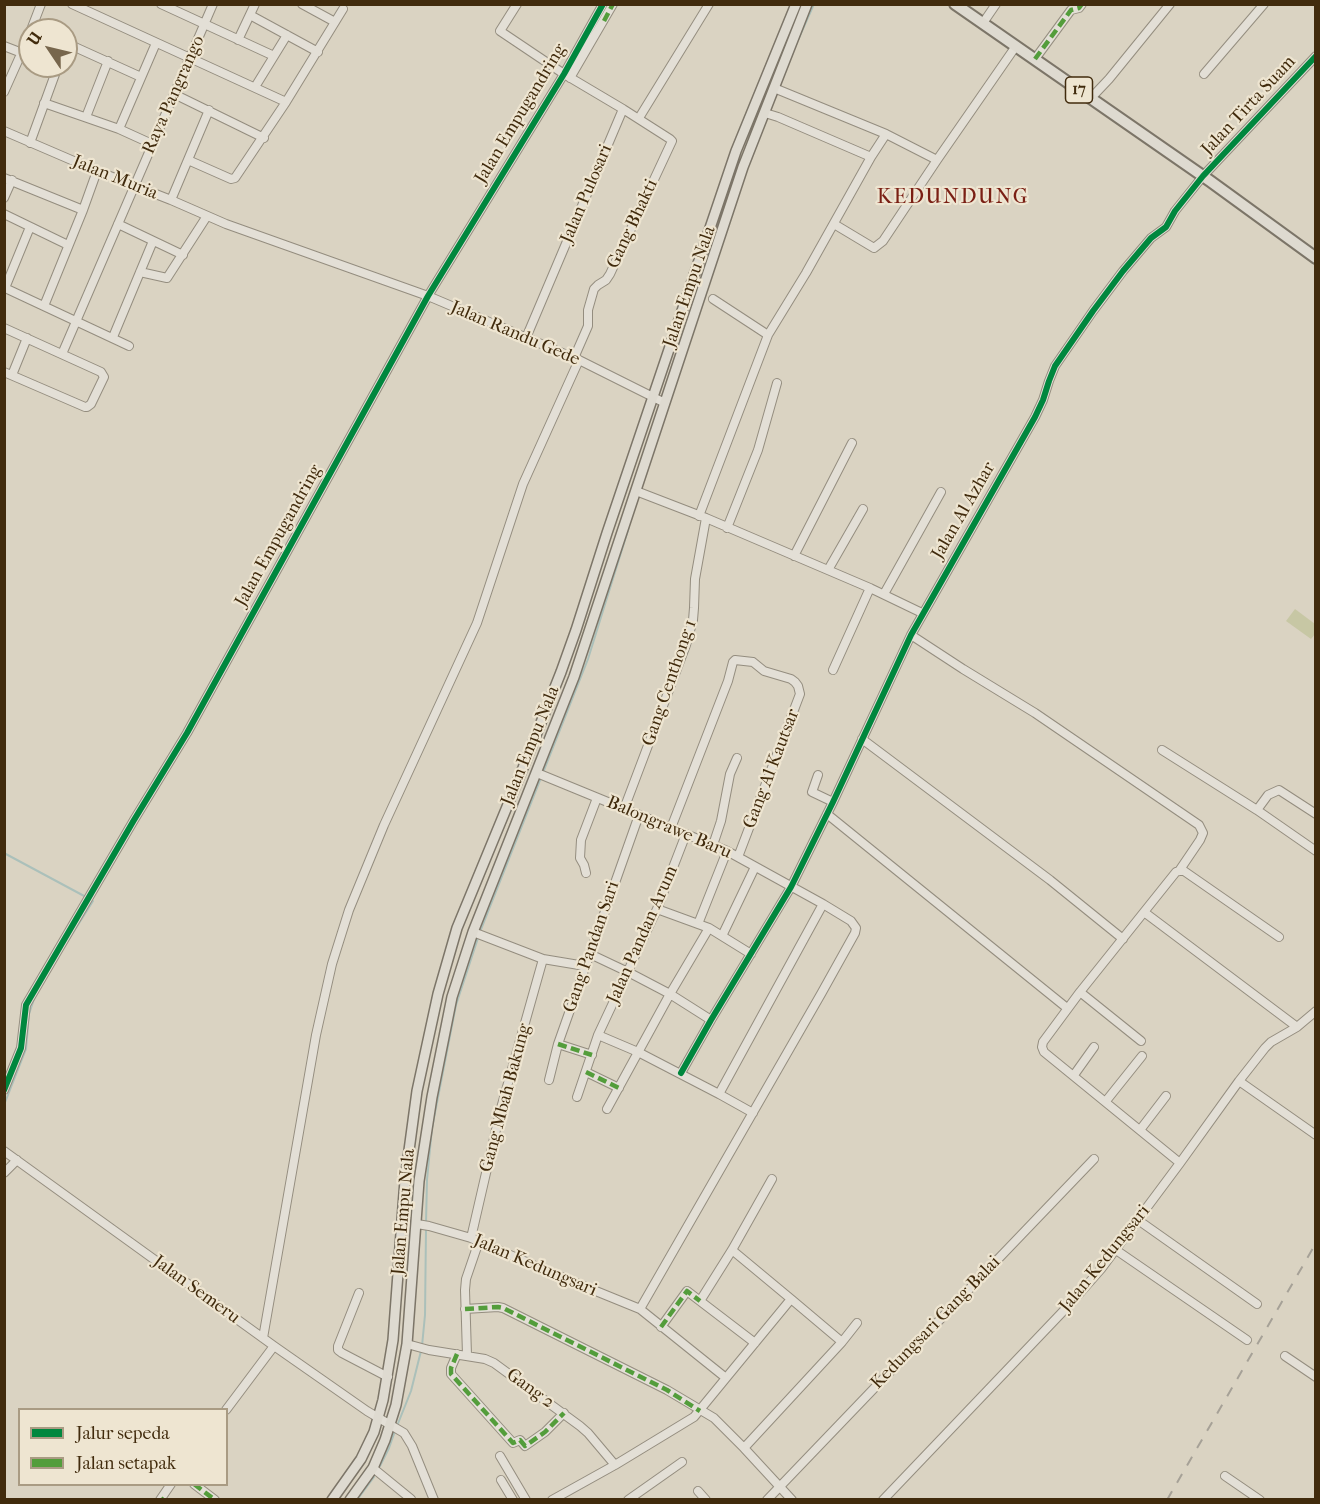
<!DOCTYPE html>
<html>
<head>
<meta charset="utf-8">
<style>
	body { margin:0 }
	#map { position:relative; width:1320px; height:1504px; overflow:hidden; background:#dad3c2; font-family:"IM FELL French Canon",serif }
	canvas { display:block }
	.frame { position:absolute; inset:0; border:6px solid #412b0d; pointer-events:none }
	.legend { position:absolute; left:18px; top:1408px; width:210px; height:78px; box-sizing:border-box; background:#eee5d1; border:2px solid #a99b83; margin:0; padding:8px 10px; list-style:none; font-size:18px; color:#412b0d }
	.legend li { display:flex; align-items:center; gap:12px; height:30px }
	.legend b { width:30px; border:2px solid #a99b83 }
	.north { position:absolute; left:18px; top:18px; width:60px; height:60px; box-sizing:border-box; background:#eee5d1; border:2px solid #a99b83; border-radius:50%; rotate:305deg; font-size:16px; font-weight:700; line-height:24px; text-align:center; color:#412b0d }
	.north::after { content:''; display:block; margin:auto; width:21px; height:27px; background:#77664c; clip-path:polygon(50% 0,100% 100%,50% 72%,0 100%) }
</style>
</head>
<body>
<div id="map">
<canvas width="1320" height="1504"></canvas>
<div class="frame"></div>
<ul class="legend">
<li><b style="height:8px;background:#00873e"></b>Jalur sepeda</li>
<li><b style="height:8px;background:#539d3b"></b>Jalan setapak</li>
</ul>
<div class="north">U</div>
</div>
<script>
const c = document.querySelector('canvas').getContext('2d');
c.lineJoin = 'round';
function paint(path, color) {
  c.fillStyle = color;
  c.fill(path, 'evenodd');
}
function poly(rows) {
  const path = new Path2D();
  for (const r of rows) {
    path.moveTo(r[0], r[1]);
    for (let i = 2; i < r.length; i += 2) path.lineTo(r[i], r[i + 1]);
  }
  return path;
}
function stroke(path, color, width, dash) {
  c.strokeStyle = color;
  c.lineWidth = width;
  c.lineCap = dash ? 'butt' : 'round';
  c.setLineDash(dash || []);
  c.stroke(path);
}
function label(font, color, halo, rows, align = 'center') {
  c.font = font + ' "IM FELL French Canon",serif';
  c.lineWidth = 4.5;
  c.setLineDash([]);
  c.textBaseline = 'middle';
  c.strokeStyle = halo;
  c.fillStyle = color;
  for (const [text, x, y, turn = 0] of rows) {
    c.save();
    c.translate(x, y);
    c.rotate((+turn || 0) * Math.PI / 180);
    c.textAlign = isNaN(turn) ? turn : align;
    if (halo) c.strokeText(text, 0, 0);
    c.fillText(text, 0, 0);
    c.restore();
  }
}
paint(poly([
	[1295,609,1315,624,1315,634,1311,639,1286,621]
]), '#c7c7a4');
stroke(poly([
	[798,40,814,4],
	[4,853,86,897],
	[480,932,588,659,629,527],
	[64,947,93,901],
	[4,1105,26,1049,29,1014,35,996],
	[426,1223,427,1180,432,1128,456,1005,478,938],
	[422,1346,425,1315,426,1229],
	[397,1426,411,1391,421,1351],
	[380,1466,389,1448,395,1431],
	[357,1500,374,1477]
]), '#abc0ba', 2);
const minor = poly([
	[72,4,286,102],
	[161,4,274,56],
	[302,4,335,22],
	[517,4,500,31,564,74,623,109,526,338],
	[250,15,318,52],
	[983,23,996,4],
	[31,30,41,4],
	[238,40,255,4],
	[66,43,141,77],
	[4,46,22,53],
	[1035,59,1071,10,1079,8,1082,4],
	[1204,74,1264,4],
	[570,78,613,4],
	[255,87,287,35],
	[774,88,886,134],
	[4,92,30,34],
	[174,94,264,138],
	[1091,98,1109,79,1170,4],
	[44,103,119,129,152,144],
	[765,113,778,117,871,157],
	[86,117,108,61],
	[639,118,709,4],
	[119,129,156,43],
	[4,131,97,171,171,200,226,224,428,296,579,360,665,403],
	[30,143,58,66],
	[188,160,231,179,235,178,286,102,343,9],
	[4,178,83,210],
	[4,198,12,180],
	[171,200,209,110],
	[4,214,68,245],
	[118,224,183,255],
	[834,224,874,248,883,241,937,160,1016,46],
	[30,227,5,288,129,346],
	[140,272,167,278,207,216],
	[713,299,768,335],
	[44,306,83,210,97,171],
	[4,328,101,372,104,377,91,404,87,407,85,407,4,372],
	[113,337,153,241],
	[62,354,213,4],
	[574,358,588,326,588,310,594,289,598,285,606,280,610,274,672,141,670,139,623,109],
	[12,375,27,338],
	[636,491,706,518,870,588,922,613],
	[699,516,768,335,806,273,871,157,886,134,937,160],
	[727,528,758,450,777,383],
	[794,556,852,443],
	[828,570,863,509],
	[884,594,941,492],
	[911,635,963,669,1035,713,1199,825,1203,833,1200,840,1179,871],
	[833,670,870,588],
	[862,739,1050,880,1123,939],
	[1162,750,1257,810],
	[537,773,727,851,823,904,851,921,856,928,855,933,821,994,640,1309],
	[818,775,812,792,833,802],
	[624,809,686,645,693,620,694,608,695,579,706,518],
	[827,814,1067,1008],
	[1316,814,1279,790,1268,795,1257,810,1316,851],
	[671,828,728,681,733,662,735,660,753,662,764,671,791,679,795,682,798,686,800,694,738,857],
	[713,845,721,821,730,774,737,758],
	[586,873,584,865,580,858,581,840,597,798],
	[657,909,709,928,751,954],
	[1144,912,1297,1027],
	[698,924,727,851],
	[473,932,543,959,585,966],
	[722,936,755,867],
	[590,954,628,972,670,994,711,1020],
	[1080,992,1141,1041],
	[598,1035,638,1052,719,1094,823,904],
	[558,1044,592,1055],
	[586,1072,619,1088],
	[681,1073,711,1020,791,887,833,802,911,635,1035,417,1043,400,1049,381,1055,366,1093,311,1123,271,1151,238,1166,227,1175,211,1203,176,1316,56],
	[1074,1075,1094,1047],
	[549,1080,558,1044,639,815],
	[1239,1081,1316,1135],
	[4,1090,21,1048,26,1005,134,820,187,733,428,296,564,74,603,4],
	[719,1094,753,1113],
	[577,1097,598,1035,657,909,686,834],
	[1106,1101,1142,1056],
	[607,1109,670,994,709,928],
	[1140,1130,1166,1096],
	[4,1151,274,1346,367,1411,404,1433,412,1446,434,1500],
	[1180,1163,1044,1052,1042,1047,1043,1042,1080,992,1176,872,1179,871,1184,871,1279,937],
	[4,1173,17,1160],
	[1138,1220,1257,1304],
	[417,1224,429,1226,471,1238,554,1274,640,1309,726,1378,694,1417,615,1465,552,1500],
	[471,1238,501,1108,543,959],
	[1116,1250,1247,1340],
	[359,1293,338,1346,338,1350,342,1353,388,1377],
	[791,1299,842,1342],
	[700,1301,732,1250,772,1179],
	[465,1309,498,1307,503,1308,667,1390,714,1418,744,1448,792,1500],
	[661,1327,687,1291,755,1343],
	[263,1338,316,1035,332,964,349,910,384,825,477,623,523,484,579,360],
	[407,1344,429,1350,485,1359,494,1363,580,1426,588,1433,615,1465],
	[457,1354,451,1368,451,1374,513,1443,520,1440,525,1446,545,1432,564,1413],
	[467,1355,465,1290,466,1279,479,1241],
	[1285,1356,1316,1377],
	[726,1378,791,1299,732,1250],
	[226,1410,274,1346],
	[744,1448,842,1342,857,1323],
	[500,1456,526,1500],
	[373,1468,411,1499],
	[1225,1476,1260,1500],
	[501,1480,513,1500],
	[194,1484,215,1500],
	[698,1491,706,1500],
	[160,1500,171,1484],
	[628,1500,682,1462],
	[767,1500,1094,1159],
	[883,1500,1071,1303,1101,1269,1180,1163,1239,1081,1265,1048,1271,1042,1297,1027,1316,1011]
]);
const major = poly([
	[332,1500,361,1459,374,1432,383,1400,393,1340,405,1180,417,1091,438,994,457,928,523,768,561,672,576,630,607,533,736,151,796,4],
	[350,1500,373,1468,385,1440,396,1405,407,1344,419,1181,432,1097,452,997,473,932,574,677,743,167,807,4]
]);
const highway = poly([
	[955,4,1210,181,1316,258]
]);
stroke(minor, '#948d7f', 10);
stroke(major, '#7c7568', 12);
stroke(highway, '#7c7568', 14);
stroke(minor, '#e3dfd6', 8);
stroke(major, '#dedad0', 9);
stroke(highway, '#dedad0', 10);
stroke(poly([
	[1167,1500,1316,1243]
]), '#a6a197', 2, [10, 10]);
stroke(poly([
	[604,21,613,4],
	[1035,59,1071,10,1079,8,1082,4],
	[558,1044,592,1055],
	[586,1072,619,1088],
	[465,1309,498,1307,503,1308,667,1390,700,1411],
	[661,1327,687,1291,700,1301],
	[457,1354,451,1368,451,1374,513,1443,520,1440,525,1446,545,1432,564,1413],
	[194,1484,215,1500],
	[161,1498,163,1500]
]), '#539d3b', 4.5, [9, 4.5]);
stroke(poly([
	[681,1073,711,1020,791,887,833,802,911,635,1035,417,1043,400,1049,381,1055,366,1093,311,1123,271,1151,238,1166,227,1175,211,1203,176,1316,56],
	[4,1090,21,1048,26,1005,134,820,187,733,428,296,564,74,603,4]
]), '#00873e', 6);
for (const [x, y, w] of [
	[1079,90,27]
]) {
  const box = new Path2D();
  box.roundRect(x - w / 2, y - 13, w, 26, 4.5);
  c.fillStyle = '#eee5d1';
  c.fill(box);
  stroke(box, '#412b0d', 1.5);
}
label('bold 16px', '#412b0d', null, [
	["17",1079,90]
]);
label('18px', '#412b0d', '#eee5d1', [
	["Raya Pangrango",174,95,-66],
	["Jalan Tirta Suam",1249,106,-47],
	["Jalan Empugandring",521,114,-59],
	["Jalan Muria",115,178,22],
	["Jalan Pulosari",587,194,-67],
	["Gang Bhakti",633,224,-65],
	["Jalan Empu Nala",690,287,-71],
	["Jalan Randu Gede",515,334,23],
	["Jalan Al Azhar",964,511,-60],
	["Jalan Empugandring",279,536,-61],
	["Gang Centhong 1",670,683,-71],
	["Jalan Empu Nala",531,746,-68],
	["Gang Al Kautsar",772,769,-69],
	["Balongrawe Baru",669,828,23],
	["Jalan Pandan Arum",643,935,-66],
	["Gang Pandan Sari",592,947,-71],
	["Gang Mbah Bakung",506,1098,-75],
	["Jalan Empu Nala",404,1212,-85],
	["Jalan Kedungsari",1105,1259,-51],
	["Jalan Kedungsari",535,1266,23],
	["Jalan Semeru",196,1290,36],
	["Kedungsari Gang Balai",936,1323,-46],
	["Gang 2",530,1389,36]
]);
c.letterSpacing = '1.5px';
label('21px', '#7a1f14', '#eee5d1', [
	["KEDUNDUNG",953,198]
]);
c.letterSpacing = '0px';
</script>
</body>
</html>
